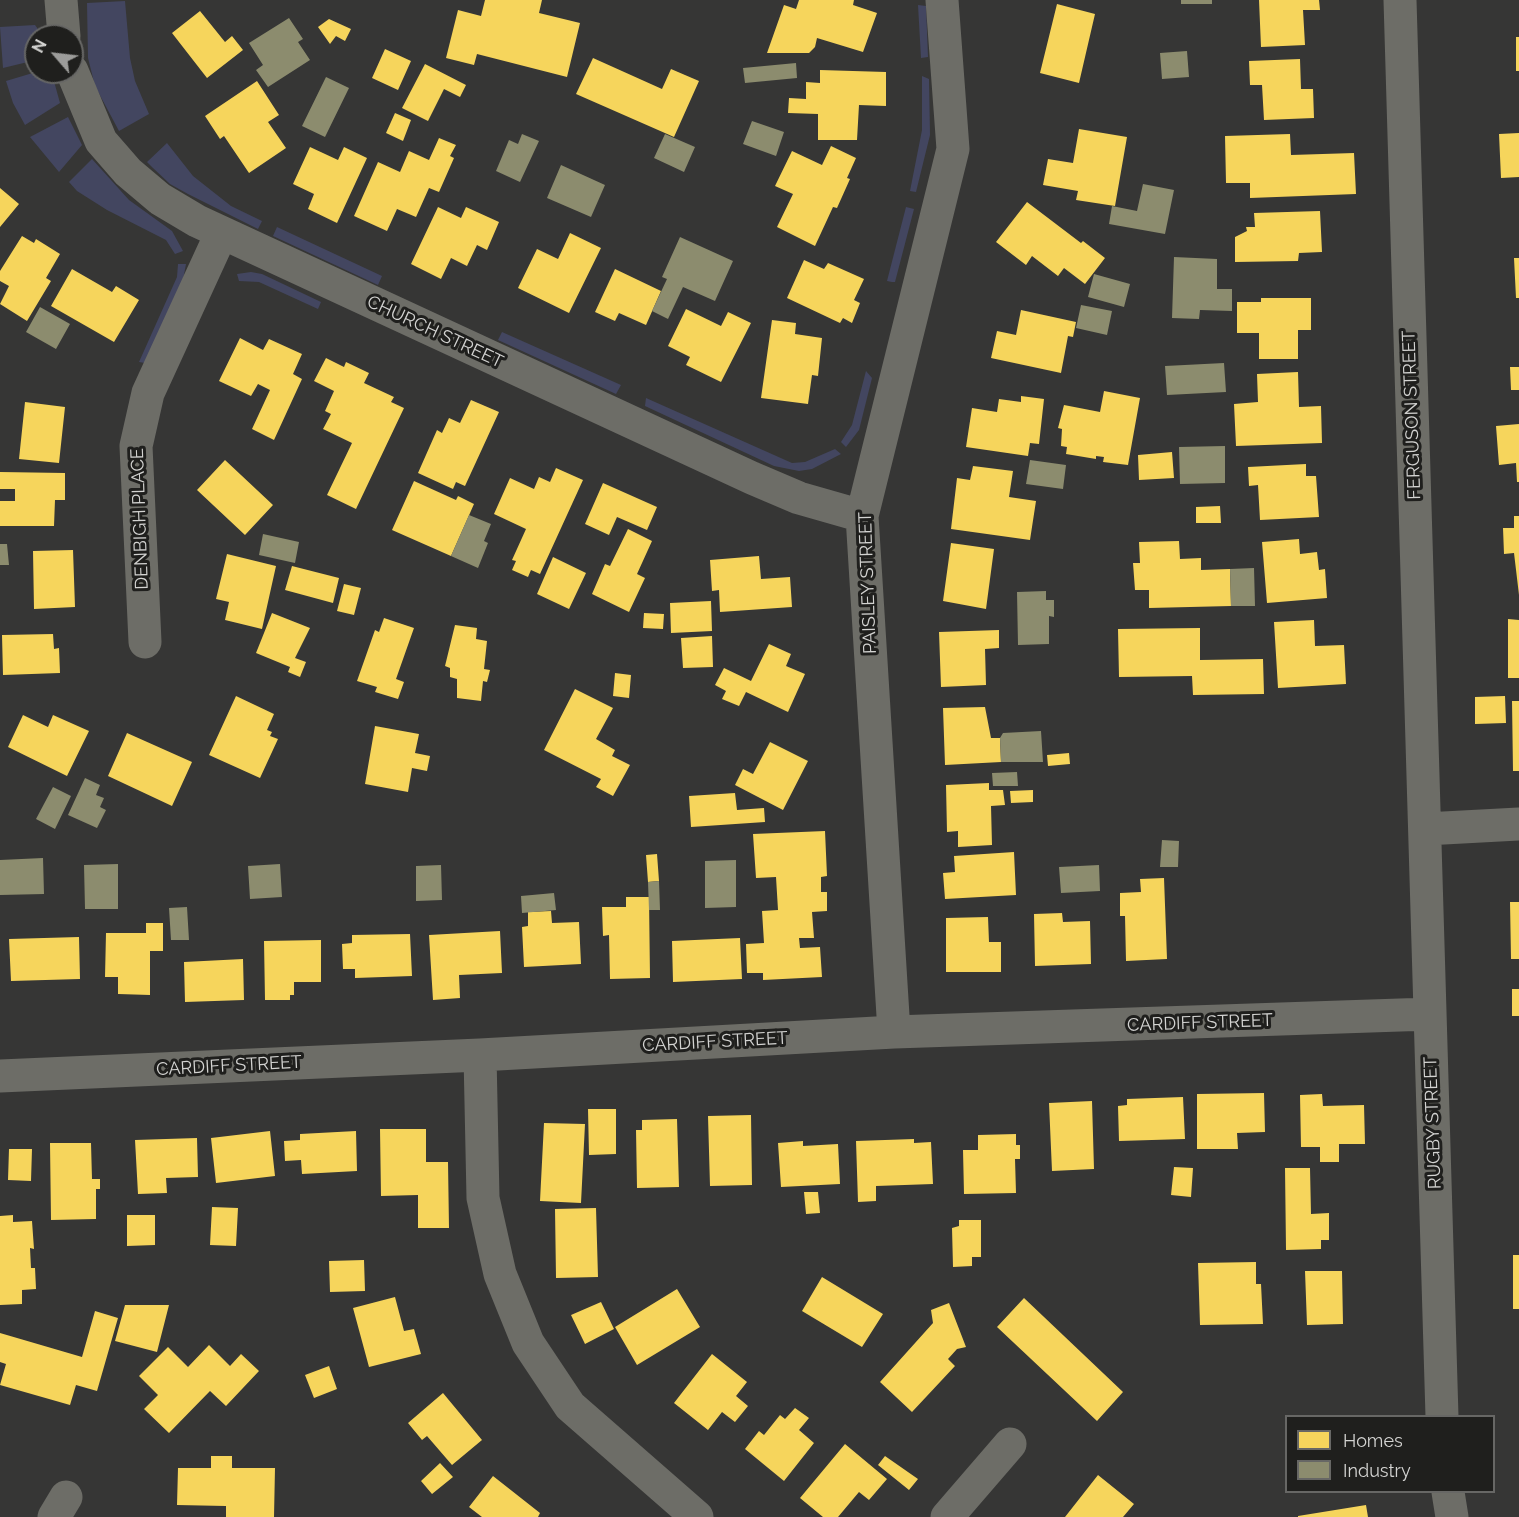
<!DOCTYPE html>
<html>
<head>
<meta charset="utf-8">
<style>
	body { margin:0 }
	#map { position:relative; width:1519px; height:1517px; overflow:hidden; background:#363635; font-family:Raleway,sans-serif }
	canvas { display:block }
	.legend { position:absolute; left:1285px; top:1415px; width:210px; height:78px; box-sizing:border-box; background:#1f1f1d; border:2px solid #676765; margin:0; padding:8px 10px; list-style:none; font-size:18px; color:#d3d3d1 }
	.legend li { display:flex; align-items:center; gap:12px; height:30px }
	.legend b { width:30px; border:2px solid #676765 }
	.north { position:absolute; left:24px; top:24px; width:60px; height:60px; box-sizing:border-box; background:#1f1f1d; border:2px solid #676765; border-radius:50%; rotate:298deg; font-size:16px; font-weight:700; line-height:24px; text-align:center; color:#d3d3d1 }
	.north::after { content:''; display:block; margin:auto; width:21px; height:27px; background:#9c9c9a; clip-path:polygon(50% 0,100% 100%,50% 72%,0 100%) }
</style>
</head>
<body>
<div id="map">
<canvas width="1519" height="1517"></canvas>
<ul class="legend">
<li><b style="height:16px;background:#f6d55c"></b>Homes</li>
<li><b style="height:16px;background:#8c8c6e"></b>Industry</li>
</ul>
<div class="north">N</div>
</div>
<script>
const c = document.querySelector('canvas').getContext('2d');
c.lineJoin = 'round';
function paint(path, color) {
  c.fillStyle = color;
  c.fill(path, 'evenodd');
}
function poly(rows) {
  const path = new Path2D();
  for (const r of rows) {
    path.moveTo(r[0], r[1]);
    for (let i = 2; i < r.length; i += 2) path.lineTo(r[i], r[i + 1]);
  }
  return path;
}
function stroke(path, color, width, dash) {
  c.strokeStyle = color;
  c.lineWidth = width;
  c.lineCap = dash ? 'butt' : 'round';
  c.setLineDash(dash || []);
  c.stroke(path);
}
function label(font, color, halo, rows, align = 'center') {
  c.font = font + ' Raleway,sans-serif';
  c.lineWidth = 6;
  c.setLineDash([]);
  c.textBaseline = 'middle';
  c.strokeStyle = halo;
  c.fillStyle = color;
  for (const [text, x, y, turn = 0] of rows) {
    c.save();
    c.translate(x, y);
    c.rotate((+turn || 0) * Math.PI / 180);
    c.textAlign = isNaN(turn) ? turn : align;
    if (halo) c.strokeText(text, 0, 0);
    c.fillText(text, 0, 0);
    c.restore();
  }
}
paint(poly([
	[125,1,130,58,135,81,149,114,119,131,95,86,88,58,87,3],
	[918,5,926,6,928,57,921,58],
	[35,25,43,36,36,36,36,60,3,68,0,27],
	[36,72,52,74,60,103,25,125,13,103,6,81],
	[922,76,929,79,930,135,916,192,910,191,922,130],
	[68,117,82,145,59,172,30,137],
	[167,143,193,176,231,206,262,221,258,229,188,194,170,184,153,168,147,162],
	[92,159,129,200,172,231,183,251,175,254,166,240,107,210,77,191,69,182],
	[906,207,914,209,895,282,892,282,887,281],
	[277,227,382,276,378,285,273,236],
	[178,264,186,264,183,280,145,363,139,362,177,277],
	[251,272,262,274,321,302,318,309,259,282,239,281,237,274],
	[502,332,621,385,616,394,498,340],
	[866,371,872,378,859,430,846,447,841,442,852,425],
	[646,398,792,463,805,462,835,449,841,454,812,469,799,471,774,466,645,406]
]), '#434660');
paint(poly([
	[485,0,542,0,539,13,580,23,567,77,477,54,474,65,446,58,458,10,481,16],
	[799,0,854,0,853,5,877,13,863,52,817,38,815,47,809,53,767,53,784,5,796,9],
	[1259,0,1319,0,1320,10,1303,10,1305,45,1261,47],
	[1057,4,1095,14,1079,83,1040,73],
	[200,11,225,42,232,36,243,50,207,78,172,33],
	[329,19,351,29,345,41,336,36,330,44,318,27],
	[1516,37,1519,37,1519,71,1516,71],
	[385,49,411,61,398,90,372,78],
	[593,58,662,89,671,69,699,81,674,137,576,94],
	[1300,59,1301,89,1313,89,1314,118,1264,120,1262,85,1250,85,1249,61],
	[425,64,466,85,460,97,444,89,428,121,402,108],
	[820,70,886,72,886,106,859,105,857,140,818,140,818,114,788,113,789,98,806,99,806,82,820,83],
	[257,81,279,115,268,122,286,148,249,173,224,136,220,139,205,116],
	[395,113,411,120,403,141,386,133],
	[1079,129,1127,137,1115,206,1076,200,1078,191,1043,185,1048,159,1073,163],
	[1519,133,1519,177,1501,178,1499,134],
	[1290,134,1291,155,1354,153,1356,194,1250,198,1250,183,1226,183,1225,136],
	[439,138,456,145,450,156,454,158,439,192,429,188,416,217,397,209,387,231,354,216,378,162,400,172,409,151,429,160],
	[831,146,856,158,847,178,850,179,837,208,833,207,815,246,777,227,793,194,775,186,792,151,822,165],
	[310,147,338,160,344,147,367,158,337,223,308,209,314,194,293,184],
	[0,188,19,204,0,227],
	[1027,202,1081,243,1083,241,1105,258,1085,284,1064,268,1058,276,1032,256,1026,265,996,242],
	[438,207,461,218,466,207,499,222,487,250,477,245,467,266,451,258,441,279,411,264],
	[1320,211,1322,252,1299,253,1298,261,1235,262,1235,237,1247,231,1246,227,1255,227,1254,213],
	[570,233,601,248,569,313,518,288,537,249,558,259],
	[22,236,34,243,36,239,60,254,46,278,51,281,27,321,0,304,9,286,0,281,0,271],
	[1514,258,1519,258,1519,298,1516,298],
	[804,260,824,269,828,263,864,279,854,300,860,303,852,323,843,318,840,323,787,298],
	[72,269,112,292,116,286,139,300,114,342,51,306],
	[615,269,661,291,646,325,619,313,615,321,595,312],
	[1261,298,1311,298,1311,330,1298,330,1298,359,1259,359,1259,333,1237,333,1237,302,1261,302],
	[686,309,721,326,728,312,751,323,721,382,686,365,690,357,668,346],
	[1021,310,1076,322,1073,337,1068,336,1061,373,991,358,997,331,1016,335],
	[772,320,796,323,795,334,822,338,818,376,812,375,808,404,761,398],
	[240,338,263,350,269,339,302,354,293,374,302,379,274,440,252,429,270,390,258,384,251,396,219,381],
	[326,358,344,367,346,362,369,373,364,383,394,397,391,402,404,408,356,509,327,495,352,443,323,429,331,414,325,411,334,391,314,381],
	[1510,367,1519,367,1519,390,1511,390],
	[1298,372,1299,407,1321,406,1322,443,1236,446,1234,404,1258,402,1257,374],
	[1104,391,1140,398,1128,465,1103,462,1104,457,1096,456,1096,459,1066,454,1067,447,1061,446,1062,429,1058,428,1064,405,1100,412],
	[1021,396,1044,399,1039,444,1030,443,1028,456,966,447,972,408,997,412,999,399,1021,402],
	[471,400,499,412,465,486,456,482,453,489,418,473,437,430,442,433,449,418,460,423],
	[25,402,65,407,59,463,19,459],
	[1519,424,1519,482,1517,482,1516,463,1499,465,1496,426],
	[1172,452,1174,478,1139,480,1138,455],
	[225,460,273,505,245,535,197,490],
	[1306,464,1306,476,1316,476,1319,517,1260,520,1258,485,1249,486,1248,467],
	[973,466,1013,471,1009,497,1036,501,1030,540,951,529,957,478,970,480],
	[556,468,583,480,540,574,531,570,528,577,512,570,516,561,512,560,526,529,494,514,510,478,534,489,539,477,550,482],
	[0,472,65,473,65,500,55,500,54,526,0,526,0,501,15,501,15,489,0,489],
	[414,481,456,500,458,496,474,504,451,556,392,530],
	[603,483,657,507,647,530,617,517,609,535,585,524],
	[1220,506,1221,523,1196,523,1196,507],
	[1514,516,1519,516,1519,595,1514,553,1504,554,1503,528,1514,528],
	[628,529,652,541,637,574,645,578,629,612,592,594,605,564,610,566],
	[1299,539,1300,554,1317,552,1319,570,1325,569,1327,598,1267,603,1262,542],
	[1179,541,1180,559,1201,558,1201,570,1230,569,1231,606,1149,608,1149,590,1135,590,1133,563,1140,563,1139,542],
	[951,543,994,549,986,609,943,601],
	[73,550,75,607,34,609,33,551],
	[227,554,276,566,262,629,225,620,229,602,216,599],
	[759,556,761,579,790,577,792,607,720,612,719,590,712,591,710,560],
	[553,557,586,573,569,609,537,594],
	[292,566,339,578,333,603,285,590],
	[344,584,361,588,354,615,337,611],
	[711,601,712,631,671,633,670,603],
	[272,613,310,628,295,658,306,662,300,677,288,672,290,667,256,653],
	[644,613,664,614,663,629,643,628],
	[384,618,414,628,396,679,404,682,398,699,375,692,377,687,357,681,375,630,379,632],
	[1508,619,1519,620,1519,678,1508,678],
	[1314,620,1315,646,1344,645,1346,684,1278,688,1274,622],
	[455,625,477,628,476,639,487,641,484,669,490,670,487,682,483,681,481,701,457,698,457,679,450,677,450,668,445,666],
	[1200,628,1200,660,1263,659,1264,694,1193,695,1192,676,1119,677,1118,629],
	[999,630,999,648,985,649,986,685,941,687,939,632],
	[53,634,54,649,59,648,60,673,3,675,2,635],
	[712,636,713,667,683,668,681,638],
	[769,644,791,654,786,666,805,674,788,712,746,692,739,706,722,699,726,691,715,685,724,668,751,681],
	[615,673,631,675,629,698,613,696],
	[575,689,613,708,596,739,615,750,612,756,630,765,613,796,596,787,601,779,544,750],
	[236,696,274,714,267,730,272,732,270,736,278,739,260,778,209,755],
	[1505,696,1506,723,1475,724,1475,697],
	[1512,701,1519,701,1519,771,1513,771],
	[985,707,991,738,1000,738,1001,762,945,765,943,708],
	[23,715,48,727,53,715,89,731,67,776,8,747],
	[375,726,419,734,415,753,430,756,427,771,412,768,408,792,365,784],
	[127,733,192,762,172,806,108,776],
	[770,742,808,761,783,810,735,785,743,769,753,774],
	[1069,753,1070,764,1048,766,1047,755],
	[989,783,989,790,1003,790,1005,805,991,806,992,845,958,847,958,831,947,832,946,785],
	[1033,790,1033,802,1011,803,1010,791],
	[735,793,737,810,764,808,765,822,691,827,689,796],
	[825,831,827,876,821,877,821,892,827,892,827,911,812,912,814,938,799,938,800,948,820,947,822,977,763,980,763,973,747,973,746,944,764,943,762,911,778,910,776,877,756,878,753,834],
	[1014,852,1016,895,945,899,943,873,955,872,954,856],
	[657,854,659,881,648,882,646,855],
	[1164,878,1167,959,1126,961,1125,916,1120,916,1120,893,1141,892,1140,879],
	[626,897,649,897,650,978,610,979,609,935,603,936,602,907,626,907],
	[1510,902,1519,902,1519,959,1511,959],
	[551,911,552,923,579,922,581,964,524,967,522,927,528,926,528,912],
	[1062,913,1063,922,1090,921,1091,964,1035,966,1034,914],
	[988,917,989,942,1001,942,1001,972,946,972,946,918],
	[146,923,163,923,163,951,150,951,150,995,118,994,118,977,105,977,106,933,146,933],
	[500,931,502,973,459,975,460,998,433,1000,429,935],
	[410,934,412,976,355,978,355,969,343,969,342,944,352,943,352,935],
	[79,937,80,979,11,981,9,939],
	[740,938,742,979,673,982,672,941],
	[321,940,321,982,294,982,294,995,290,995,290,1000,265,1000,264,941],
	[243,959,244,1000,185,1002,184,962],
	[1512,989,1519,989,1519,1016,1512,1016],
	[1264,1093,1265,1132,1237,1133,1238,1149,1197,1149,1197,1094],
	[1322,1094,1323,1106,1364,1105,1365,1144,1339,1144,1339,1162,1320,1162,1320,1147,1301,1147,1300,1095],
	[1183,1097,1185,1139,1119,1141,1118,1106,1127,1105,1127,1099],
	[1092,1101,1094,1169,1052,1171,1049,1103],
	[588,1109,616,1109,616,1154,589,1155],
	[751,1115,752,1185,710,1186,708,1116],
	[677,1119,679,1187,637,1188,636,1130,642,1130,642,1120],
	[544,1123,585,1124,581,1203,540,1201],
	[380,1129,426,1129,426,1162,448,1162,449,1228,418,1228,418,1195,381,1196],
	[270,1131,275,1176,216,1183,211,1138],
	[356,1131,357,1171,302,1174,301,1160,285,1161,284,1141,300,1140,300,1134],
	[1016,1134,1016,1145,1020,1145,1020,1159,1015,1159,1016,1193,964,1194,963,1150,978,1150,978,1135],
	[197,1138,198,1177,166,1178,167,1193,138,1194,135,1140],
	[914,1139,914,1143,931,1142,933,1184,876,1186,876,1201,858,1202,856,1141],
	[803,1141,803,1146,838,1144,840,1184,781,1187,778,1143],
	[50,1143,91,1143,92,1179,100,1179,100,1189,96,1189,96,1219,51,1220],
	[9,1149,32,1149,31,1181,8,1180],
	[1174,1167,1193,1168,1191,1197,1171,1195],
	[1285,1168,1310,1168,1311,1214,1329,1213,1329,1240,1321,1240,1321,1249,1286,1250],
	[804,1192,818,1192,820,1213,806,1214],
	[212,1207,238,1208,236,1246,210,1245],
	[596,1208,598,1277,556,1278,555,1209],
	[13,1215,13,1222,32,1221,34,1249,30,1248,31,1268,35,1268,36,1289,22,1290,22,1304,0,1305,0,1216],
	[127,1215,155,1215,155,1245,127,1246],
	[959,1220,981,1220,981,1257,972,1257,972,1266,953,1267,952,1228,959,1226],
	[1513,1255,1519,1255,1519,1309,1513,1309],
	[364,1260,365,1291,330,1292,329,1261],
	[1256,1262,1256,1284,1261,1284,1263,1324,1200,1325,1198,1263],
	[1305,1271,1342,1271,1343,1324,1307,1325],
	[822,1277,883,1314,862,1347,802,1311],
	[677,1289,700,1327,637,1365,615,1327],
	[395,1297,404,1331,414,1329,421,1354,369,1367,353,1308],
	[1024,1298,1123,1392,1097,1421,997,1327],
	[601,1302,614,1329,585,1344,571,1315],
	[949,1303,966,1347,957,1349,948,1359,955,1366,912,1412,880,1382,933,1323,931,1310],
	[125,1305,169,1305,157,1352,115,1341],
	[95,1311,118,1318,97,1391,76,1385,70,1405,0,1385,6,1364,0,1362,0,1333,82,1357],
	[209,1345,230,1366,241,1354,259,1371,226,1406,210,1391,169,1433,144,1409,158,1395,139,1376,168,1347,188,1367],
	[712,1354,747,1382,736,1396,748,1406,735,1422,722,1412,708,1430,674,1403],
	[329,1366,337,1389,314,1398,305,1375],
	[443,1393,482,1440,452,1465,427,1436,422,1440,408,1423],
	[795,1408,809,1418,799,1430,814,1443,784,1481,745,1449,759,1431,764,1435,780,1415,785,1419],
	[845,1444,887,1479,869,1500,859,1492,838,1517,823,1517,800,1498],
	[211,1456,232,1456,232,1468,275,1468,274,1517,226,1517,226,1506,177,1505,178,1468,211,1468],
	[885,1456,918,1479,909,1490,878,1465],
	[440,1463,453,1477,432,1494,421,1481],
	[1098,1475,1134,1504,1123,1517,1065,1517],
	[493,1476,540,1513,538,1517,482,1517,469,1507],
	[1366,1505,1368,1517,1298,1517,1298,1516]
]), '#f6d55c');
paint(poly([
	[1181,0,1212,0,1212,4,1181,4],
	[289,18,303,39,298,42,310,60,268,87,256,70,263,65,249,43],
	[1187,51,1189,77,1162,79,1160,53],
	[796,63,797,78,745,83,743,68],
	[326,77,349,88,325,137,302,126],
	[752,121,784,132,776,156,743,144],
	[522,134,539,141,520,182,496,171,509,140,518,144],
	[665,134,695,147,684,172,654,158],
	[561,165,605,185,591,217,547,198],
	[1143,184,1174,190,1165,234,1109,224,1112,206,1137,211],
	[680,237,733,261,715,301,683,287,668,319,652,311,667,279,662,277],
	[1174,257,1217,259,1217,289,1232,289,1232,311,1200,310,1199,319,1172,318],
	[1094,274,1130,284,1124,307,1088,297],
	[1081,305,1112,311,1107,335,1076,328],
	[40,307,70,324,56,349,26,332],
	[1224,363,1226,392,1167,395,1165,366],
	[1225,446,1225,483,1180,484,1179,447],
	[1030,460,1066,465,1063,489,1026,484],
	[469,515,491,524,484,541,488,543,478,568,451,556],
	[263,534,299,542,295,563,259,555],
	[0,544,7,544,9,565,0,565],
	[1254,568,1255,606,1231,606,1230,569],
	[1046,591,1046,600,1054,600,1054,617,1049,616,1049,644,1018,645,1017,592],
	[1041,731,1043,762,1001,762,1000,738,1003,733],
	[1017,772,1018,786,993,786,992,773],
	[85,778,100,785,96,795,104,798,100,807,106,810,97,828,68,815],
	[53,787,71,796,55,829,36,819],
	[1162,840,1179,841,1178,867,1160,867],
	[43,858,44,894,0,895,0,860],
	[736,860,736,907,705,908,705,861],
	[118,864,118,909,85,909,84,865],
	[280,864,282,897,250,899,248,866],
	[441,865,442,900,416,901,416,866],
	[1099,865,1100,891,1061,893,1059,867],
	[659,881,660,910,649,910,648,882],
	[554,893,556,910,522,913,521,896],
	[187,907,189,940,171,940,169,908]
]), '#8c8c6e');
stroke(poly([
	[61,0,64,36],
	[1400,0,1442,1416],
	[72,71,101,141,128,172,160,199,197,221,752,478,799,498,862,516],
	[145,642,136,446,148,393,221,234],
	[1425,829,1519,824],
	[894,1032,862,516,953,149,942,0],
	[480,1055,483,1198,500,1274,528,1343,570,1406,697,1517],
	[0,1076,480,1055,894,1032,1430,1014],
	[1448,1492,1452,1517],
	[54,1517,66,1497],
	[947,1517,1010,1444]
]), '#6d6d67', 33);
label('18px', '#d3d3d1', '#1f1f1d', [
	["CHURCH STREET",435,332,25],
	["FERGUSON STREET",1412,415,-92],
	["DENBIGH PLACE",140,519,-92],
	["PAISLEY STREET",868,583,-92],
	["CARDIFF STREET",1200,1023,-2],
	["CARDIFF STREET",715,1042,-3],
	["CARDIFF STREET",229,1066,-3],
	["RUGBY STREET",1433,1123,-92]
]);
</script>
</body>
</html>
